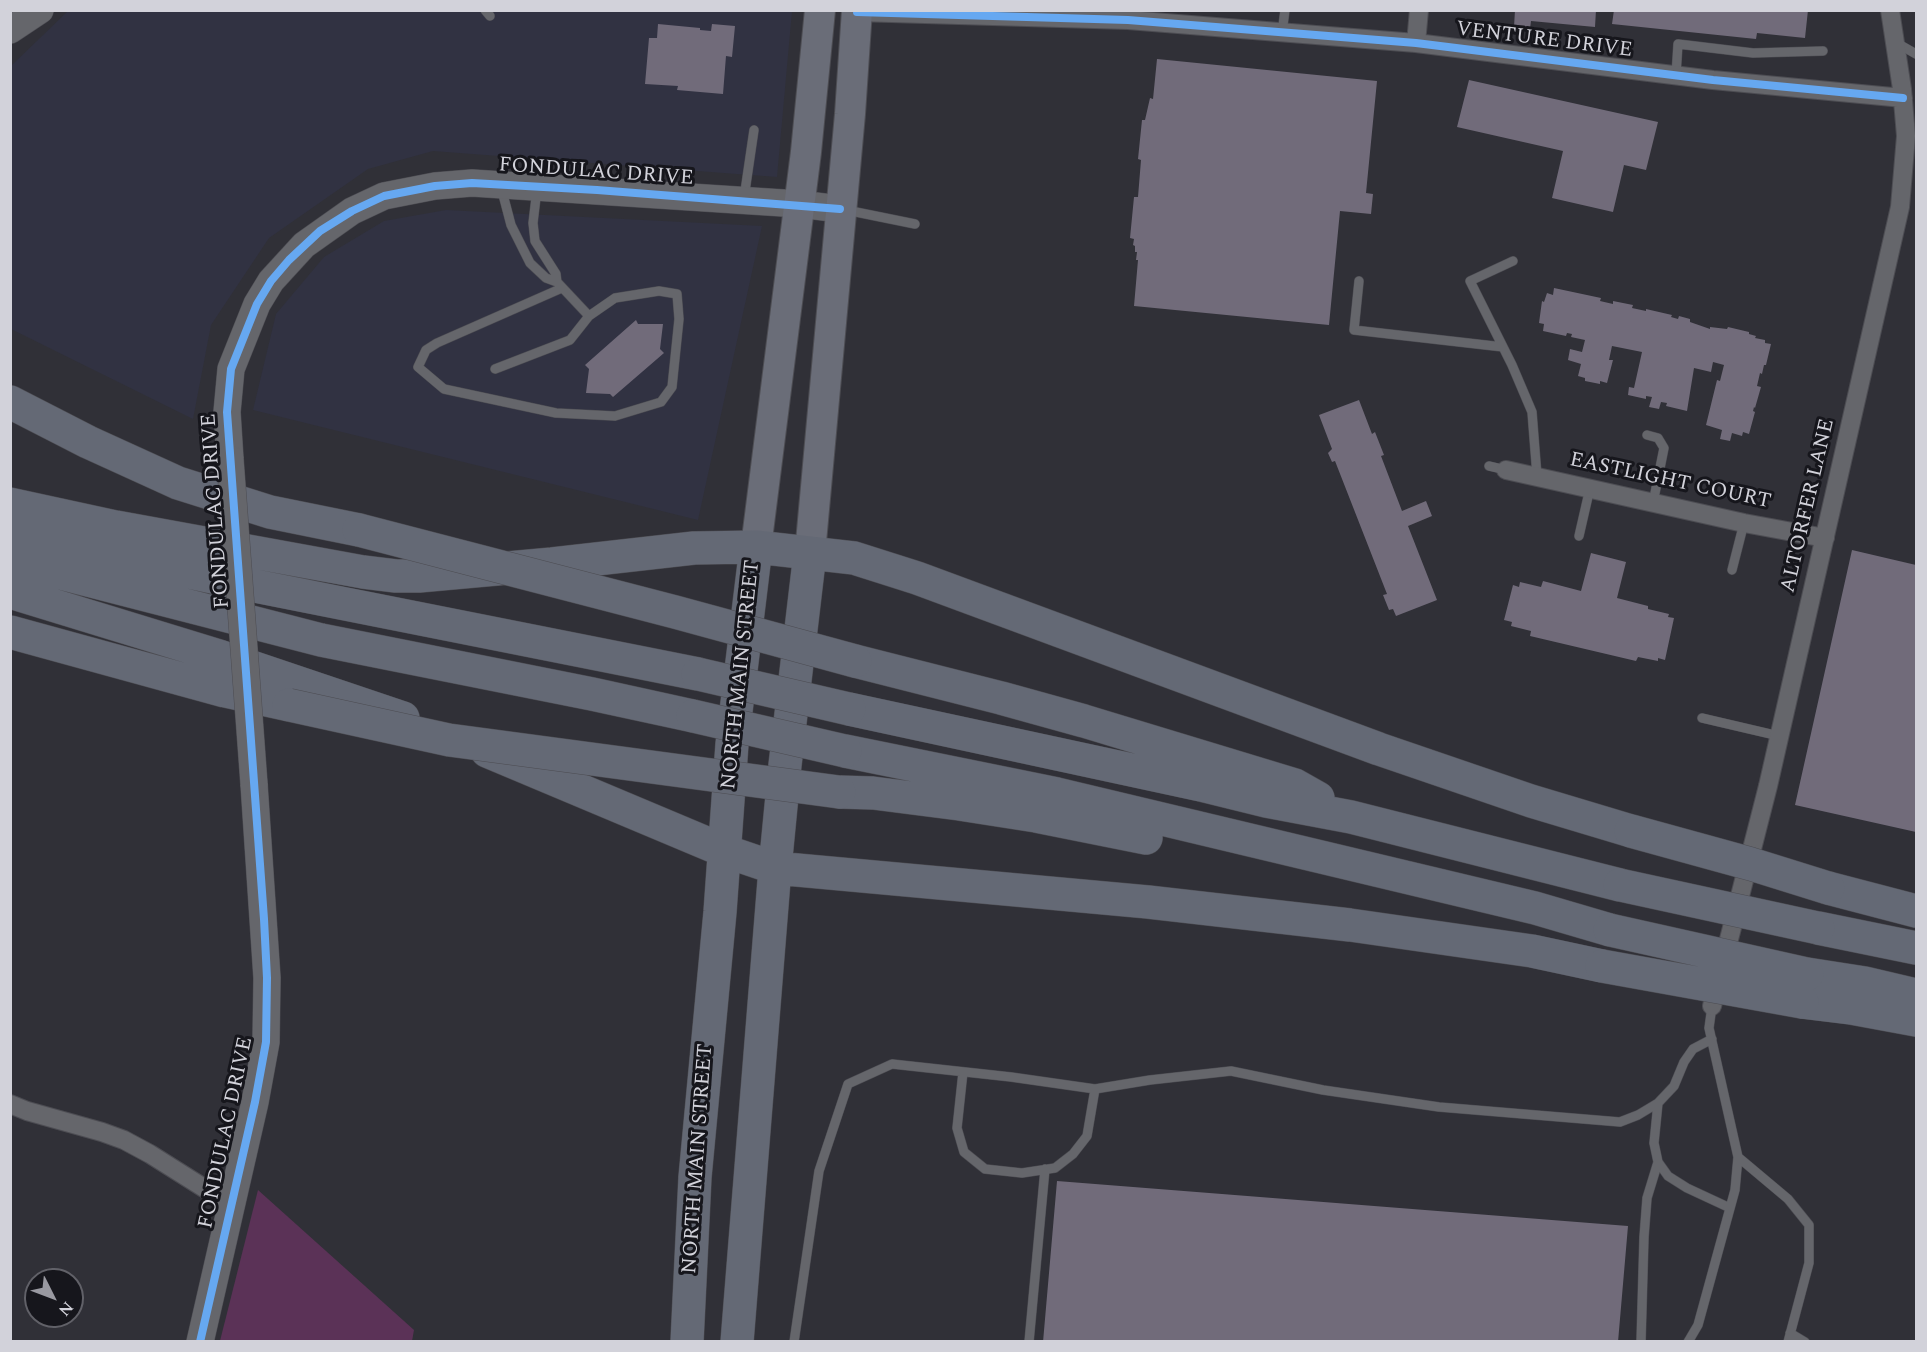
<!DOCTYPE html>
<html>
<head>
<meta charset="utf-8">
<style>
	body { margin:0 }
	#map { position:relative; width:1927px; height:1352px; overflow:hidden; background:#303037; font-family:Spectral,serif }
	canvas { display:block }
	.frame { position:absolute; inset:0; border:12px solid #d2d2da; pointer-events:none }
	.north { position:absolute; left:24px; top:1268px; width:60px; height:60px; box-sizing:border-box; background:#16161c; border:2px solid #616168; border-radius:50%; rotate:132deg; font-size:16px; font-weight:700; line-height:24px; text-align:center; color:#d2d2da }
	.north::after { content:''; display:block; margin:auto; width:21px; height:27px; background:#9999a1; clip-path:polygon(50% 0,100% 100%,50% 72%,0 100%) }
</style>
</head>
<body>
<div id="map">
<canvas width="1927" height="1352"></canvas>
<div class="frame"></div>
<div class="north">N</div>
</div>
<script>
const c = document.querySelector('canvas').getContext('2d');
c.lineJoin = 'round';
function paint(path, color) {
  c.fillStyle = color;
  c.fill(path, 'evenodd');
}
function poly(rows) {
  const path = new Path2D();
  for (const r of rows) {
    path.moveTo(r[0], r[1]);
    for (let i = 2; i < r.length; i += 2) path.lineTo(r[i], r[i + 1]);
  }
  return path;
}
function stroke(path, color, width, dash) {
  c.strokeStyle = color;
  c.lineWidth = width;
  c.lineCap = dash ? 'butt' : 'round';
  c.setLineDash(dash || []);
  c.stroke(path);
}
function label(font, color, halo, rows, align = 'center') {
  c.font = font + ' Spectral,serif';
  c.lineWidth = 6;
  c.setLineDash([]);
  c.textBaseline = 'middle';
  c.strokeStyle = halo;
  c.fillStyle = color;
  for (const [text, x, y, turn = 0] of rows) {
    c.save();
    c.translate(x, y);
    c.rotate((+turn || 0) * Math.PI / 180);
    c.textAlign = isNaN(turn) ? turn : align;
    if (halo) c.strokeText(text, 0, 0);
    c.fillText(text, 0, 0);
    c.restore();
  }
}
paint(poly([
	[68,11,792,11,777,177,433,151,368,169,269,238,211,325,193,419,11,329,11,66],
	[446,210,762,226,698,520,253,410,276,314,324,257,384,221]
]), '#313242');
paint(poly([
	[258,1190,414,1330,412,1341,220,1341]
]), '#5b3257');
paint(poly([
	[1515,10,1596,10,1595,27,1531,21,1530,29,1514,27],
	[1614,10,1808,10,1805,38,1757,33,1756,39,1612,24],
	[658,24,700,28,700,30,711,31,712,24,735,26,732,57,726,56,723,94,677,90,678,86,645,84,649,38,657,38],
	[1157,59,1377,81,1366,193,1373,194,1371,214,1340,211,1329,325,1134,306,1138,260,1136,260,1137,252,1135,252,1135,246,1133,245,1134,239,1130,238,1134,197,1138,197,1141,160,1138,159,1142,120,1145,120,1150,98,1153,99],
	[1469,80,1658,122,1646,170,1624,165,1613,212,1552,198,1563,151,1457,127],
	[1554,288,1601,298,1600,301,1613,304,1613,301,1633,305,1632,308,1646,311,1646,309,1672,315,1671,317,1678,319,1679,316,1690,319,1690,322,1710,329,1710,327,1727,329,1728,327,1749,332,1749,334,1756,336,1755,338,1765,340,1765,343,1771,344,1766,365,1764,365,1762,374,1760,373,1757,386,1761,387,1755,408,1754,407,1753,411,1755,412,1749,434,1743,432,1742,436,1732,433,1730,441,1720,439,1722,430,1706,425,1717,380,1720,381,1724,365,1713,362,1711,372,1694,368,1687,411,1666,406,1667,403,1661,402,1659,409,1649,407,1652,397,1646,396,1646,399,1628,395,1629,387,1634,388,1642,352,1612,346,1609,360,1613,360,1607,383,1600,381,1600,384,1585,381,1585,378,1578,376,1581,364,1568,360,1570,349,1582,352,1585,340,1571,337,1572,334,1567,333,1566,336,1543,331,1544,324,1539,323,1542,301,1544,302,1547,293,1553,295],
	[636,320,638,324,663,324,660,349,664,353,613,397,610,394,586,393,589,369,585,365],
	[1359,400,1372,434,1375,432,1384,455,1381,456,1402,511,1426,501,1432,516,1408,526,1437,600,1396,616,1393,609,1389,610,1383,595,1387,594,1335,461,1332,462,1328,453,1332,449,1319,415],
	[1852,550,1916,565,1916,832,1795,805],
	[1591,553,1626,562,1617,598,1648,606,1648,609,1669,614,1668,617,1674,618,1665,660,1658,658,1658,661,1638,657,1636,661,1530,636,1531,631,1511,626,1512,622,1504,620,1513,585,1519,587,1520,582,1541,587,1543,581,1581,591],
	[1057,1181,1628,1226,1618,1342,1043,1342]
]), '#716b7a');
const lane = poly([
	[485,10,490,16],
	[1282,33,1285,10],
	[1895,42,1916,54],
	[1676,75,1678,44,1753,53,1823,51],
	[501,187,511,225,530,263,546,278,557,282,556,274,535,241,533,223,537,189],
	[744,198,754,130],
	[846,210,915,224],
	[1513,261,1470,281,1512,365,1532,412,1537,476],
	[1359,281,1354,330,1503,347],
	[562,288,437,343,426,350,418,367,444,389,556,413,615,416,661,402,672,387,679,319,677,294,659,291,615,298,589,316],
	[495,369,570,340,589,316,558,283],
	[1647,435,1658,438,1664,448,1653,503],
	[1489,466,1506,470],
	[1579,536,1590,488],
	[1732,570,1744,523],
	[1702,718,1779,736],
	[963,1072,957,1128,964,1152,985,1169,1022,1173,1055,1168,1073,1154,1087,1136,1095,1089],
	[1658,1103,1654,1143,1658,1162,1668,1176,1687,1188,1730,1208],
	[1738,1157,1788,1199,1809,1225,1809,1263,1788,1342],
	[1790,1333,1805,1342],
	[794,1342,819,1171,848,1084,892,1064,1011,1077,1095,1089,1150,1080,1231,1071,1323,1090,1439,1107,1620,1122,1638,1115,1658,1103,1674,1086,1684,1062,1693,1049,1712,1039],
	[1029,1342,1045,1169],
	[1641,1342,1644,1237,1647,1198,1658,1162],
	[1688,1342,1698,1325,1735,1190,1738,1157,1709,1028,1712,1006]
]);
const street = poly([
	[857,12,1128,20,1416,43,1713,80,1903,98],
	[1416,43,1419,10],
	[1506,470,1744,523,1825,538],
	[1712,1006,1768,786,1900,207,1906,136,1902,89,1890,10],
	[10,1104,27,1111,102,1132,124,1140,150,1154,231,1205]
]);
const secondary = poly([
	[10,30,40,10],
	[230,459,227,412,231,369,257,304,271,281,304,245,352,211,384,196,435,186,472,183,799,204,840,209],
	[200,1342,255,1102,266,1042,267,978,254,784]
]);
const primary = poly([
	[756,547,806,152,820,10],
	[810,553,850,114,857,10]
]);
const highway = poly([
	[10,402,88,442,178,483,270,512,359,530],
	[10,504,116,527,363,572,396,576,419,576,552,564,694,548,756,547,854,558,917,578,1379,749,1531,801,1631,831],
	[10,532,54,543,250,585,698,674],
	[10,560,321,640,592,694,693,716],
	[10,592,219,656,403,718],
	[10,632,225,691,289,705],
	[855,661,1001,698,1084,721,1295,785,1318,798],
	[849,709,1201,785,1266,801,1351,817,1620,885],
	[487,751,725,851,775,868,1148,902,1350,925,1532,951,1602,966],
	[845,751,1057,794,1535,908,1610,930],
	[839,792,873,793,959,804,1036,816,1146,838],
	[1828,888,1916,911],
	[1818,928,1916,948],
	[1807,974,1865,983,1916,995],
	[1802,1002,1851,1008,1916,1020],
	[687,1342,695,1177,720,912,732,744,756,547],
	[737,1342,775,868,785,765,810,553]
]);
stroke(lane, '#4d4d53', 10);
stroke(street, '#4d4d53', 20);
stroke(secondary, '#4d4d53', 28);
stroke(primary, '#4d4d53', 32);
stroke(highway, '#4d4d53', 34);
stroke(lane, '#65666b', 9);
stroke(street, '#65666b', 18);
stroke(secondary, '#65666b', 27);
stroke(primary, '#6a6d78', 30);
stroke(highway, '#646975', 33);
const secondaryBridge = poly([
	[230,459,254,784]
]);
const highwayBridge = poly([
	[359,530,675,612,855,661],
	[698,674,849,709],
	[289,705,449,740,839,792],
	[693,716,845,751],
	[1631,831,1751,864,1828,888],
	[1620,885,1818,928],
	[1610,930,1807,974],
	[1602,966,1802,1002]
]);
stroke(secondaryBridge, '#4d4d53', 28, []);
stroke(highwayBridge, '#4d4d53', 34, []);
stroke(secondaryBridge, '#65666b', 27);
stroke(highwayBridge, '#646975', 33);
stroke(poly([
	[857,12,1128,20,1416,43,1713,80,1903,98],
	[200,1342,255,1102,266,1042,267,978,264,919,227,412,231,369,257,304,271,281,289,260,320,231,352,211,384,196,435,186,472,183,597,190,840,209]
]), '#66a8f1', 8);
label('21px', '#d2d2da', '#16161c', [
	["VENTURE DRIVE",1544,41,7],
	["FONDULAC DRIVE",596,173,4],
	["EASTLIGHT COURT",1670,482,12],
	["ALTORFER LANE",1809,506,-77],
	["FONDULAC DRIVE",217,511,-94],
	["NORTH MAIN STREET",742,675,-84],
	["FONDULAC DRIVE",227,1133,-78],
	["NORTH MAIN STREET",699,1159,-86]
]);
</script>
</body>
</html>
